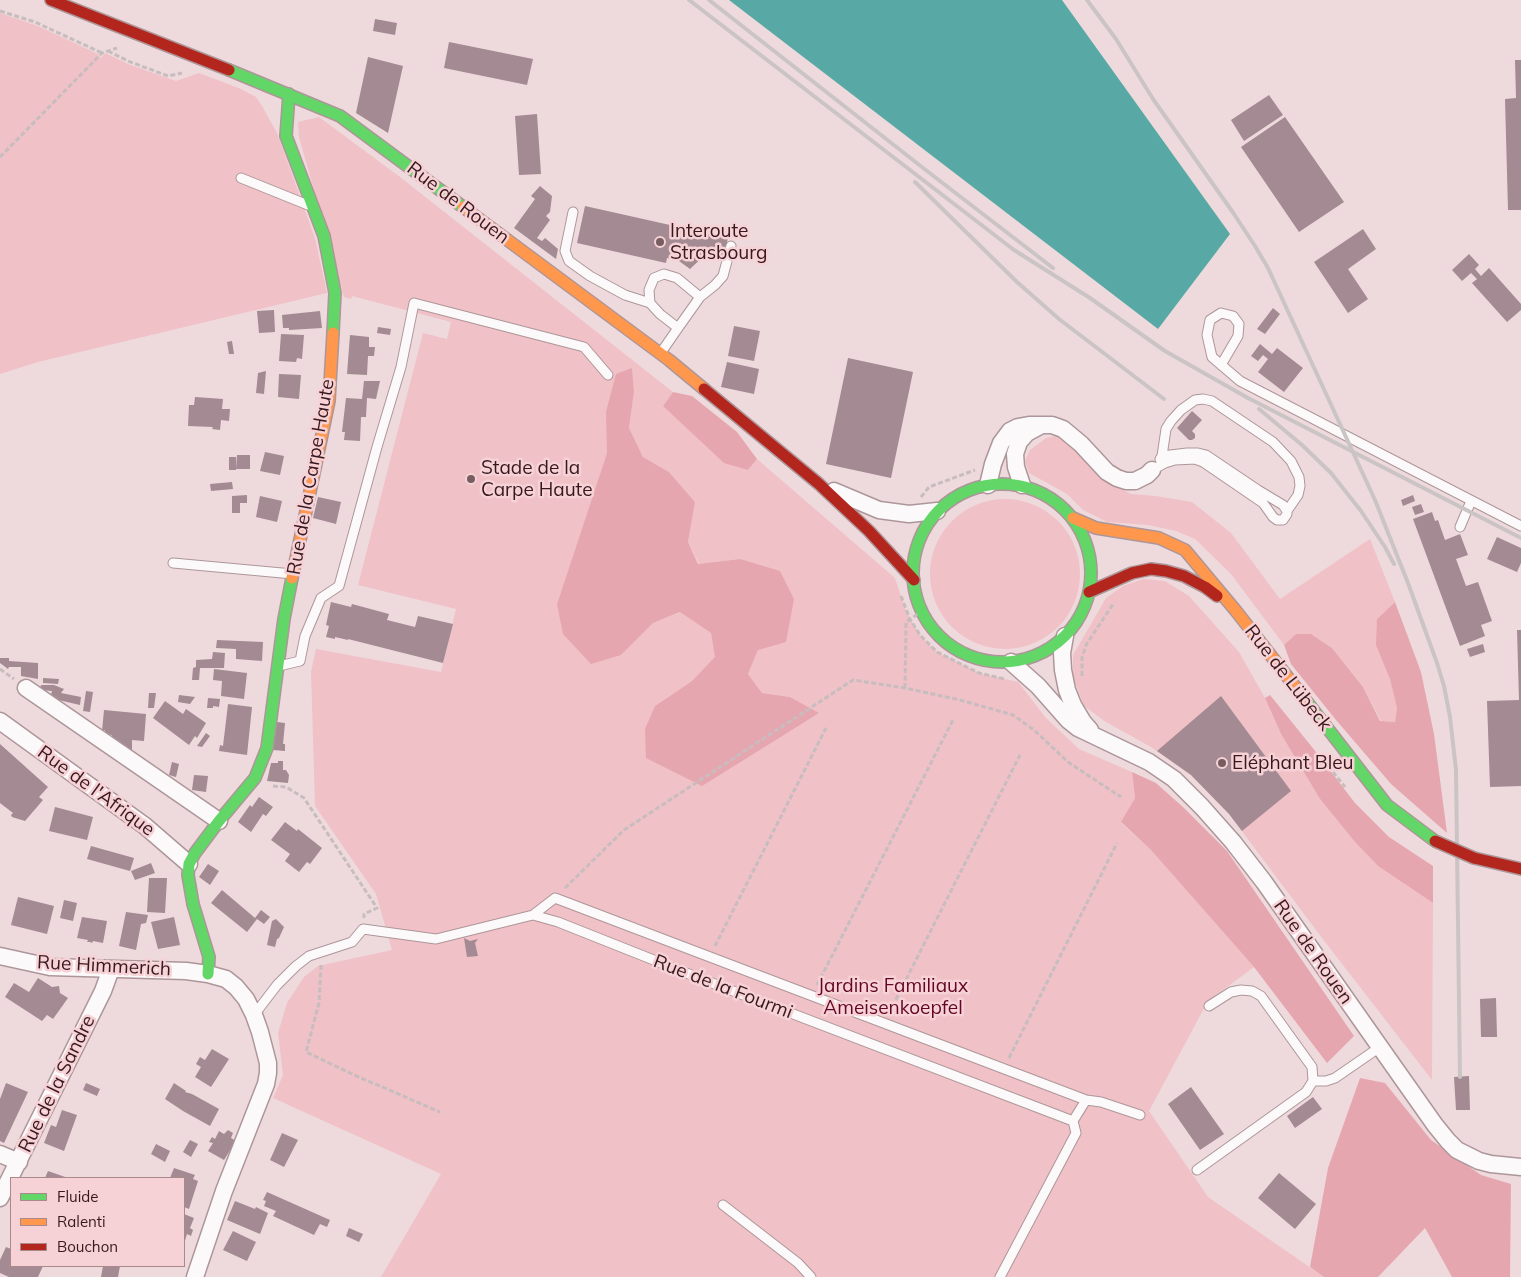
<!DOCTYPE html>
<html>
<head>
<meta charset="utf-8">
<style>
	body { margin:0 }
	#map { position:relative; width:1521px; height:1277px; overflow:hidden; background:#eedadc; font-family:Mulish,sans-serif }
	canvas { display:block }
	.legend { position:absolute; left:10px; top:1177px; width:175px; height:90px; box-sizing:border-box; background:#f6d2d6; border:1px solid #aa888c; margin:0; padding:6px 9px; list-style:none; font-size:15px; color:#37181d }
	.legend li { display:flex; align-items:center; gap:10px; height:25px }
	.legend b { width:25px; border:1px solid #aa888c }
</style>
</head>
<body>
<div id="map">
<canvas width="1521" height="1277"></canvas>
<ul class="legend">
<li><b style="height:6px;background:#63d668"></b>Fluide</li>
<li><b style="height:6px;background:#ff974d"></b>Ralenti</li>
<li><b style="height:6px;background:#b3261e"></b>Bouchon</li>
</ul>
</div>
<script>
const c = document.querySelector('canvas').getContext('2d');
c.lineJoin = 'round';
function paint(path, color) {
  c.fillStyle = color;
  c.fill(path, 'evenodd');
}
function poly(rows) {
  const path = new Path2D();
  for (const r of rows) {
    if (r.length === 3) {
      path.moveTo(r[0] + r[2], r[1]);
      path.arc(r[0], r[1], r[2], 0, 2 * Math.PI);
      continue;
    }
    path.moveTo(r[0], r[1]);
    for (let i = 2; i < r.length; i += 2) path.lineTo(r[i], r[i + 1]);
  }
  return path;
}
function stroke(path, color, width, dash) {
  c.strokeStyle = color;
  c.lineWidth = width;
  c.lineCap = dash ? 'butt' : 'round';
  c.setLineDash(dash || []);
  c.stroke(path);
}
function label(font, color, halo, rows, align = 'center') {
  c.font = font + ' Mulish,sans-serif';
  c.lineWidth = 5;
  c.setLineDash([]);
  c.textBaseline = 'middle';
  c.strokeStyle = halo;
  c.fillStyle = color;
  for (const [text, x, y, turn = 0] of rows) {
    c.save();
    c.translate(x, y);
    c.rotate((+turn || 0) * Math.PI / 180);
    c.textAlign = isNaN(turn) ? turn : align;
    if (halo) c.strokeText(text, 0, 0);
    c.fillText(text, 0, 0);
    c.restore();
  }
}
paint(poly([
	[0,13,38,26,98,54,101,58,105,53,128,64,176,81,199,73,241,89,256,97,262,106,277,133,315,238,327,293,38,362,0,374],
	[319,117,400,177,673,392,663,406,748,470,757,459,895,578,906,611,920,635,937,652,979,673,1018,682,1046,718,1079,749,1132,772,1135,798,1121,823,1151,850,1254,967,1208,1001,1149,1111,1208,1197,1324,1277,381,1277,441,1174,273,1098,283,1075,278,1033,287,1003,304,977,318,966,392,950,376,894,315,806,311,672,316,649,441,672,456,609,358,585,423,333,447,339,451,322,352,296,351,299,344,297,299,137,298,122],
	[632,369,634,392,629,428,643,457,669,472,695,502,688,542,699,564,740,559,758,650,748,674,762,693,790,697,819,714,655,706,692,681,716,657,711,633,681,612,653,623,621,655,557,604,607,453],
	[1060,435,1110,483,1131,494,1156,496,1192,502,1231,533,1280,599,1370,539,1395,602,1377,619,1397,708,1395,722,1381,721,1363,687,1332,648,1311,634,1296,634,1284,645,1231,574,1195,539,1176,531,1148,525,1107,522,1083,510,1067,494,1029,473,1025,461,1030,450,1046,438],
	[1005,574,75],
	[1143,579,1165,581,1189,596,1239,652,1265,698,1281,734,1320,799,1355,842,1378,866,1433,903,1432,1080,1322,938,1229,814,1191,775,1151,747,1106,722,1084,706,1073,677,1073,655,1106,598,1123,586]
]), '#f0c1c7');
paint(poly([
	[632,368,634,392,629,428,643,457,669,472,695,502,688,542,698,564,740,559,780,571,794,599,786,642,758,650,748,674,762,693,790,697,819,713,702,786,646,758,645,729,655,706,692,681,715,657,711,633,680,612,653,623,621,655,591,664,563,634,557,604,607,453,606,412,616,374],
	[673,392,692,396,737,432,757,459,748,470,724,463,663,406],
	[1395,602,1421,672,1434,734,1447,833,1391,784,1336,720,1291,664,1284,645,1296,634,1311,634,1332,648,1363,687,1380,721,1395,722,1397,708,1390,679,1376,645,1377,619],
	[1270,695,1316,752,1355,803,1389,837,1433,866,1433,903,1378,866,1355,842,1320,799,1281,734,1265,698],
	[1132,772,1156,783,1184,808,1227,851,1354,1036,1327,1063,1254,967,1151,850,1121,822,1135,798],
	[1360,1078,1385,1083,1431,1140,1481,1175,1511,1184,1510,1277,1452,1277,1425,1228,1378,1277,1324,1277,1310,1267,1328,1168]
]), '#e6a6b0');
paint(poly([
	[729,0,1062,0,1230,234,1158,329]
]), '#58a9a6');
paint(poly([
	[375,19,397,23,395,35,373,31],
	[449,42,533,59,527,85,444,68],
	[368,57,403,66,388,133,356,113],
	[1515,60,1521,60,1521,210,1508,210,1505,99,1516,98],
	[1269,95,1283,115,1244,141,1231,120],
	[537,114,541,174,519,175,515,116],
	[1285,117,1344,202,1299,232,1241,147],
	[540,186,552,196,550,212,546,216,550,220,537,238,542,241,545,238,558,249,556,259,514,228,535,199,531,196],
	[585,206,728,238,724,256,707,253,690,269,679,261,667,258,666,263,577,243],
	[1363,229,1376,249,1348,269,1368,299,1348,313,1314,262],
	[1469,254,1479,265,1475,269,1481,276,1489,268,1521,304,1521,310,1507,322,1472,283,1477,279,1471,273,1462,281,1452,270],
	[1273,308,1280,314,1265,334,1257,329],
	[274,310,275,332,259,333,257,311],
	[320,311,322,328,289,330,289,328,283,328,282,315],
	[734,326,760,331,754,361,728,356],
	[378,327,391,329,390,335,377,333],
	[281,334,304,335,302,359,297,358,296,362,279,361],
	[350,335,369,337,369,347,375,347,374,356,368,356,367,375,347,374],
	[232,341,234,354,229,354,227,342],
	[1260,344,1272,354,1277,348,1303,368,1284,392,1258,372,1268,359,1263,355,1258,361,1251,356],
	[848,358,913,372,891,478,826,464],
	[727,362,759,369,754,394,721,387],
	[266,371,264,394,256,393,258,373],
	[279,374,301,375,299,399,278,397],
	[364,381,380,381,376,399,367,398,366,417,361,417,360,441,344,440,345,432,342,432,346,398,362,399],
	[195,397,223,399,222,409,230,409,229,421,221,420,220,430,212,429,213,427,188,426,189,405,194,405],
	[1192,411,1202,420,1192,431,1195,434,1195,438,1192,440,1189,440,1177,428],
	[265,452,284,456,280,475,260,471],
	[237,455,250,455,250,469,236,469],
	[229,457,236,457,236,470,229,470],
	[232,482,233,489,211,491,210,484],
	[247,495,247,503,240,503,240,513,232,513,232,496],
	[1413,495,1415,501,1403,506,1401,500],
	[260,496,282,501,277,522,256,517],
	[318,497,341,502,336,524,313,518],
	[1421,504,1424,512,1415,515,1412,507],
	[1432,512,1435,521,1438,520,1445,540,1460,534,1468,555,1456,559,1466,586,1478,582,1492,621,1481,625,1485,636,1460,646,1413,519],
	[1497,537,1521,548,1521,563,1517,572,1487,559],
	[331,602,351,607,352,604,389,614,387,620,415,627,418,616,453,624,443,663,348,639,348,640,335,637,335,639,326,637,329,626,326,625],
	[1517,630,1521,630,1521,786,1490,787,1487,701,1519,700],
	[217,640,263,642,262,661,236,659,236,649,216,648],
	[1483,644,1485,652,1470,657,1467,649],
	[213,652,225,653,224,668,200,668,199,680,192,680,193,668,196,667,196,660,212,659],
	[0,658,9,658,9,661,38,663,38,679,21,676,21,667,9,667,8,669,0,663],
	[214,669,247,673,244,699,221,696,222,681,213,680],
	[43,678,59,679,58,684,43,683],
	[41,685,54,685,64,689,61,693,81,697,80,705,50,698,52,691,40,690],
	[86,691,93,692,90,712,83,711],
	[149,693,156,693,154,708,148,708],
	[179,695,195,697,190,704,178,702],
	[1221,696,1291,791,1242,831,1229,814,1191,775,1157,751],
	[208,698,220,699,219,707,213,706,213,708,207,708],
	[165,701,183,714,186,709,206,723,197,738,195,736,189,745,153,718],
	[228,704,252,707,247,755,219,751,220,745,223,746],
	[104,710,146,714,144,741,132,740,132,751,128,750,114,741,115,738,112,738,112,735,105,734,105,730,102,731],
	[277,722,285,723,283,744,285,744,285,751,273,750],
	[206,733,210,736,202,747,197,746],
	[0,744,48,787,39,797,43,800,25,821,12,817,11,815,13,813,0,803],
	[278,761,283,761,283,770,286,770,289,775,288,783,267,781,271,763,278,763],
	[172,762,179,764,176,777,169,775],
	[194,775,208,776,206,792,192,790],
	[259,797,273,807,266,816,263,814,251,832,238,822,250,805,252,807],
	[55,807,93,817,87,840,49,831],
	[285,822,297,831,298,829,322,848,310,864,307,862,299,872,285,861,290,854,271,840],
	[91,846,134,858,130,871,87,859],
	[151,863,155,873,135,880,131,871],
	[208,864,219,871,210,885,199,877],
	[149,878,167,878,165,913,147,912],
	[222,890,255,918,261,910,270,917,264,924,257,919,247,932,211,903],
	[18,897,54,906,47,934,11,925],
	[64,900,77,903,73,921,60,918],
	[126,912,148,915,146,923,141,924,136,950,119,946],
	[82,917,107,921,103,943,93,941,92,943,90,942,87,942,88,940,77,938],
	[174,917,180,945,158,949,151,922],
	[276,919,284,927,279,938,277,939,275,947,267,945,272,921],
	[464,938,470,941,478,939,475,943,478,956,467,957],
	[38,978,52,987,59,986,60,993,68,998,53,1019,47,1015,42,1021,5,997,14,983,29,992],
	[1496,998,1497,1037,1481,1037,1480,999],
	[212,1049,229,1059,211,1087,195,1077,201,1067,196,1064,200,1057,205,1060],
	[1469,1076,1470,1110,1456,1110,1454,1077],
	[6,1083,28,1092,4,1143,0,1141,0,1099],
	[86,1083,100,1089,97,1096,83,1090],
	[174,1083,186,1091,185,1092,192,1094,219,1109,210,1126,183,1111,165,1099],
	[1191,1087,1224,1134,1200,1150,1168,1104],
	[1313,1097,1322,1109,1295,1128,1287,1116],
	[62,1110,77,1115,64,1151,44,1143,51,1125,56,1127],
	[228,1130,233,1133,231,1138,236,1141,224,1160,208,1151,213,1143,209,1142,212,1137,215,1139,219,1131,224,1134],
	[282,1133,298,1140,284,1167,270,1160],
	[190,1140,198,1144,191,1157,183,1152],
	[156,1144,170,1151,165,1162,151,1154],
	[174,1168,195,1175,193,1179,198,1181,189,1209,184,1207,184,1178,170,1178],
	[48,1171,68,1178,45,1178],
	[1279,1173,1316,1204,1295,1229,1258,1198],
	[267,1192,330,1220,327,1227,320,1224,314,1235,273,1216,276,1211,264,1206,266,1201,263,1200],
	[235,1201,255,1209,256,1207,268,1213,260,1234,227,1220],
	[184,1214,194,1218,190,1228,193,1230,191,1236,187,1234,184,1244],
	[349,1228,363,1234,359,1242,346,1236],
	[233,1231,256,1242,247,1261,223,1250],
	[6,1247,11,1249,11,1266,43,1266,38,1277,9,1277,0,1273,0,1260],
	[103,1266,120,1266,118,1277,101,1277]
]), '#a38a93');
const lane = poly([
	[241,178,308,205],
	[573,212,565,251,569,261,590,276,625,295,650,303],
	[700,297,715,285,723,276,731,246],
	[660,354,678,328,700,297,677,278,664,274,654,278,649,290,650,303,660,314,678,328],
	[1221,365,1238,336,1239,324,1233,316,1221,313,1210,320,1207,335,1212,357,1240,381,1521,526],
	[1160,459,1162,456,1166,429,1171,421,1181,410,1195,400,1203,399,1212,401,1273,442,1291,461,1299,477,1300,486,1298,495,1287,511],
	[1152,470,1165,463,1175,460,1195,459,1203,462,1263,503,1273,517,1277,520,1283,520,1287,514,1287,511,1283,505,1258,490,1206,455,1198,453,1187,453,1162,456],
	[1460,527,1471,501],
	[173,563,293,574],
	[279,666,300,661,305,636,321,598,339,586,377,447,401,367,414,303,584,347,608,375],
	[533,915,555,898,1086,1100,1073,1121],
	[254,1015,277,985,296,966,309,956,352,942,363,929,436,939,533,915,558,922,699,978,1073,1121,1076,1133,1000,1277],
	[1313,1081,1326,1081,1335,1078,1380,1047],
	[1086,1100,1101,1102,1140,1115],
	[1197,1170,1306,1092,1313,1081,1312,1067,1261,996,1252,991,1241,990,1231,992,1209,1006],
	[723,1205,798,1263,811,1277]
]);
const street = poly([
	[988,485,993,464,1001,443,1010,431,1018,427,1029,425,1052,425,1063,429,1081,444,1107,472,1117,478,1126,481,1135,481,1147,475,1152,470],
	[1022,485,1016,467,1015,454,1019,442,1027,433,1040,426],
	[834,491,879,510,909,514,937,511],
	[1065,636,1062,653,1063,670,1067,690,1073,705,1083,722,1090,730],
	[1011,662,1038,686,1068,720,1078,728,1149,762,1174,779,1202,807,1233,842,1264,882,1380,1047,1435,1125,1448,1141,1457,1150,1479,1161,1491,1164,1521,1167],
	[26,688,219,821],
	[0,721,145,826,189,864],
	[0,956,50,967,186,971,208,974,226,979,236,987,246,999,254,1015,260,1032,268,1063,268,1073,266,1084,224,1191,195,1277],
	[0,1154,19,1162],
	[0,1198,103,991,111,969]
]);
const fast = poly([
	[229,70,340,116,463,207],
	[289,94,286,136,324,236,335,293,333,333],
	[1002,573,89],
	[1304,698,1387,805,1435,841],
	[208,974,209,957,193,904,188,875,189,864,195,853,219,821,255,778,267,748,284,619,292,578]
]);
const slow = poly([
	[463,207,669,360,704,389],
	[1073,518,1096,528,1159,538,1185,550,1236,611,1304,698],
	[292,578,329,401,333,333]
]);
const jam = poly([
	[51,0,229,70],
	[704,389,819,484,869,531,914,580],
	[1089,592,1132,573,1151,569,1166,571,1184,576,1205,587,1217,596],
	[1474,858,1521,869]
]);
stroke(lane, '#ad9699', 11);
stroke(street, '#ad9699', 19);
stroke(fast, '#ad9699', 14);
stroke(slow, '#ad9699', 14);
stroke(jam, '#ad9699', 14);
stroke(poly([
	[0,11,35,22,102,53],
	[108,51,128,61,168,76,182,73],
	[0,157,102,53,117,48],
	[921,497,929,487,975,470],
	[901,596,910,619,920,635,937,652,979,673,1005,679],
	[0,669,14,679],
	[1082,676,1082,658,1086,645,1113,604],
	[905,688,906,622,922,611],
	[1333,772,1345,787],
	[273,786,286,787,304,798,377,908,364,914,364,918],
	[565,888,624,830,853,680,905,688,960,700,1013,715,1034,730,1068,762,1121,797],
	[715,946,826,728],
	[321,965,319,1003,306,1052,352,1074,440,1112],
	[817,985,953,720],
	[889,1013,1020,755],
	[1009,1058,1117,843]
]), '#c7bdbe', 3, [5, 2.5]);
stroke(lane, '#fcf9fa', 9);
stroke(street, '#fcf9fa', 16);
stroke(fast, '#63d668', 11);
stroke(slow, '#ff974d', 11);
stroke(jam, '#b3261e', 11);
stroke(poly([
	[689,0,1014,250,1090,298,1165,351,1248,398,1521,538],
	[709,0,927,171,1053,268],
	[1087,0,1116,39,1153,99,1234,214,1255,246,1268,268,1375,500,1408,583,1437,663,1444,686,1450,717,1456,770,1460,1077],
	[915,182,1017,282,1059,319,1164,399],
	[1259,409,1302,445,1331,473,1361,511,1385,547,1394,564]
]), '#cbc4c5', 4);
const jamBridge = poly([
	[1435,841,1474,858]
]);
stroke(jamBridge, '#ad9699', 14, []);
stroke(jamBridge, '#b3261e', 11);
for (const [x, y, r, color] of [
	[660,242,5,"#775c60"],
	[471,479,5,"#775c60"],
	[1222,763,5,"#775c60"]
]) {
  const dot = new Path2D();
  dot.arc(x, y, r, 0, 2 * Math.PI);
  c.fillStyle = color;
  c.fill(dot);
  stroke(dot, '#f6d2d6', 2);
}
label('19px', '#37181d', '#f6d2d6', [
	["Rue de Rouen",458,203,37],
	["Rue de la Carpe Haute",311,477,-80],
	["Rue de Lübeck",1288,678,52],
	["Rue de l'Afrique",96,791,36],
	["Rue de Rouen",1313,952,55],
	["Rue Himmerich",104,966,3],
	["Rue de la Fourmi",723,987,21],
	["Rue de la Sandre",57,1084,-64]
]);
label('19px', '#37181d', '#f6d2d6', [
	["Interoute",670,231],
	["Strasbourg",670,253],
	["Stade de la",481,468],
	["Carpe Haute",481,490],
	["Eléphant Bleu",1232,763]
], 'left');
label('19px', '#630524', '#f6d2d6', [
	["Jardins Familiaux",893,986],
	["Ameisenkoepfel",893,1008]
]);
</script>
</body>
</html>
